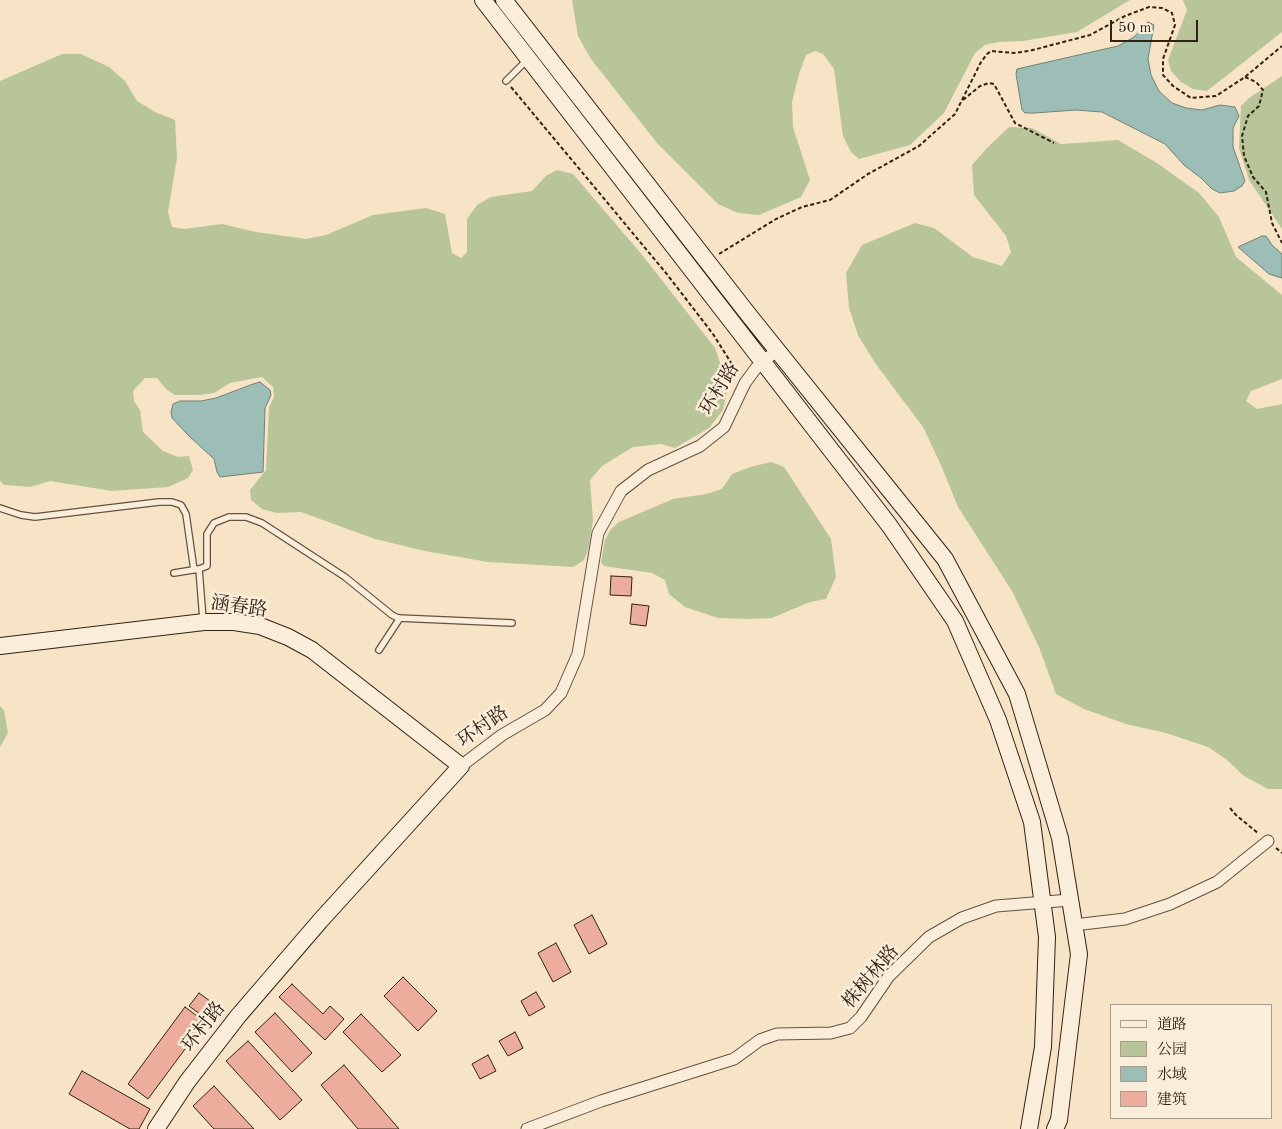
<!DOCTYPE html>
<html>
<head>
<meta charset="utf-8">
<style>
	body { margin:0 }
	#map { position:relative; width:1282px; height:1129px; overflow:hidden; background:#f7e3c6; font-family:"Old Standard TT","Noto Serif SC",serif }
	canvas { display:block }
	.legend { position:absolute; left:1110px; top:1004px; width:162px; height:115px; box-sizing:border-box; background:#faedda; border:1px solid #aa9c8a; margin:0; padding:6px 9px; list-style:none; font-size:15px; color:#322213 }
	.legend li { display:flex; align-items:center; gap:10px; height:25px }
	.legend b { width:25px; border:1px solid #aa9c8a }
	.scale { position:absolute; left:1110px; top:20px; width:88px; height:22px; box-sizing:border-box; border:2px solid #322213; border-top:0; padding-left:6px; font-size:15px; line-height:18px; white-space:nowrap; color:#322213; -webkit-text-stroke:4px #faedda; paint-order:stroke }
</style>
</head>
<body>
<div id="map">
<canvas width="1282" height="1129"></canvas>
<ul class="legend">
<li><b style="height:6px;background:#faedda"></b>道路</li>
<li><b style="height:14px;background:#b8c599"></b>公园</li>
<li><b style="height:14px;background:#9dbeb6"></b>水域</li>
<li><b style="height:14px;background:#ecad9c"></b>建筑</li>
</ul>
<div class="scale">50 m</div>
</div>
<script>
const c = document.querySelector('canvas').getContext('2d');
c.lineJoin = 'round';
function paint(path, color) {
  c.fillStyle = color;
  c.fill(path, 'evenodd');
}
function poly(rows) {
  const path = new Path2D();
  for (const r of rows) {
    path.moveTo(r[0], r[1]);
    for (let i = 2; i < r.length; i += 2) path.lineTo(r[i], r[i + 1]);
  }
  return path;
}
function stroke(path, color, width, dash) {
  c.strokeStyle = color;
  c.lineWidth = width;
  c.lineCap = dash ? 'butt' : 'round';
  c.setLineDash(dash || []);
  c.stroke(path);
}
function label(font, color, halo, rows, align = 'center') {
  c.font = font + ' "Old Standard TT","Noto Serif SC",serif';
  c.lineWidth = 5;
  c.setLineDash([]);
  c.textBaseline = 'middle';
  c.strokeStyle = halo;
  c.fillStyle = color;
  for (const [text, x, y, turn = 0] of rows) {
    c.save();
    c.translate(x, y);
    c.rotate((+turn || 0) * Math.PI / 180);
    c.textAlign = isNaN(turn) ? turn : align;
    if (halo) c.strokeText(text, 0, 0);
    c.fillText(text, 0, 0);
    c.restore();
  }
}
paint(poly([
	[572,0,1130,0,1077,32,1023,41,998,42,985,45,975,53,944,113,910,145,859,159,851,152,843,136,834,69,823,54,815,51,806,55,799,74,792,102,793,127,810,180,801,197,759,215,738,213,718,204,657,143,591,59,578,36],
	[1183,0,1282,0,1282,32,1207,91,1193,89,1181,82,1171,71,1168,60,1187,10],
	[62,54,81,54,109,67,125,81,137,101,155,112,175,120,177,158,168,212,172,227,184,229,222,224,256,232,306,239,326,235,373,215,426,208,445,214,452,253,461,258,467,252,467,219,477,205,491,197,532,191,546,176,557,170,573,174,643,256,715,348,728,386,723,410,709,428,675,448,661,444,633,447,602,466,590,480,593,521,588,550,584,560,573,567,488,562,425,551,375,539,301,512,277,513,262,509,251,500,250,490,266,470,269,407,274,397,273,387,262,377,230,383,214,393,199,395,175,395,166,389,157,378,145,378,133,391,134,401,140,410,143,432,163,451,178,457,189,456,193,470,188,478,168,487,112,491,50,481,30,487,4,485,0,481,0,81],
	[1282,76,1282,229,1249,180,1239,148,1241,106,1249,98],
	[1009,127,1032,128,1061,144,1118,140,1157,163,1199,193,1219,217,1236,257,1282,295,1282,379,1251,391,1246,401,1257,409,1282,404,1282,789,1268,789,1244,776,1226,759,1208,747,1166,733,1126,724,1084,709,1056,694,1039,647,1012,591,958,507,941,465,923,427,875,363,858,335,849,308,846,273,862,245,915,223,934,228,973,257,1002,266,1011,252,1006,236,974,195,972,165,988,147],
	[771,462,784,467,831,539,836,577,826,599,810,602,772,618,748,619,718,618,685,607,669,594,665,580,652,573,604,566,601,562,605,540,611,529,619,522,673,499,706,494,722,489,732,474,750,467],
	[0,706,4,710,8,733,0,747]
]), '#b8c599');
const water = poly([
	[1148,22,1154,25,1148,59,1151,75,1159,91,1172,103,1186,108,1202,110,1220,105,1235,107,1239,116,1233,128,1233,147,1245,181,1242,186,1234,191,1220,193,1212,189,1201,178,1184,165,1165,144,1102,112,1076,110,1034,113,1025,113,1022,110,1016,74,1017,69,1118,46,1134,37,1148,22],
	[1262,236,1266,236,1272,245,1282,254,1282,278,1269,274,1238,247,1262,236],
	[260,382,270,390,271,395,265,408,263,472,220,477,217,472,214,459,189,436,172,418,171,412,173,404,180,401,201,401,216,398,253,384,260,382]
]);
paint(water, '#9dbeb6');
stroke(water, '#728075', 1);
const building = poly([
	[611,576,632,577,631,596,610,595,611,576],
	[632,604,649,606,646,626,630,624,632,604],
	[592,915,607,944,589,954,574,925,592,915],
	[556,943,571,972,553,982,538,953,556,943],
	[403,977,437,1011,418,1031,384,996,403,977],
	[292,984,323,1014,330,1006,344,1019,325,1040,279,997,292,984],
	[536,992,545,1007,529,1016,521,1001,536,992],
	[199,993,214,1004,204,1017,189,1006,199,993],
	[185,1007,205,1022,148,1099,128,1084,185,1007],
	[275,1013,312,1053,292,1072,255,1032,275,1013],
	[361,1014,401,1055,382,1072,343,1032,361,1014],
	[515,1032,523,1048,508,1056,499,1041,515,1032],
	[248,1041,302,1100,280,1120,226,1061,248,1041],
	[488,1055,496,1071,480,1079,472,1064,488,1055],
	[344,1065,399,1129,358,1129,321,1085,344,1065],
	[82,1071,150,1109,139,1129,130,1129,69,1094,82,1071],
	[214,1086,254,1129,214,1129,193,1106,214,1086]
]);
paint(building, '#ecad9c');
stroke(building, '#322213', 1);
const lane = poly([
	[506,81,527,60],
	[0,508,21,515,35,517,159,502,172,502,181,505,186,514,194,570],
	[199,569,203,620],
	[174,573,199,569,207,566,207,534,214,523,229,517,246,517,262,523,345,577,392,615,398,618,512,623],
	[379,650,400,618]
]);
const street = poly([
	[461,766,502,735,545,710,561,693,578,654,598,533,621,491,648,470,700,446,724,427,745,383,756,368,777,350],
	[1074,925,1125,919,1170,904,1217,882,1268,841],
	[527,1129,601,1101,734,1059,760,1040,777,1034,831,1033,850,1028,861,1017,889,976,929,937,962,918,996,906,1070,900]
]);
const secondary = poly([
	[483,0,889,525,955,621,998,720,1032,822,1047,937,1043,1047,1029,1129],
	[504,0,748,314,945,559,1017,694,1060,838,1079,954,1059,1120,1055,1129],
	[0,646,204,622,234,622,260,626,288,637,312,650,461,766,320,921,239,1015,187,1082,156,1129]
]);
stroke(lane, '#635240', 8);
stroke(street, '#635240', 13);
stroke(secondary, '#322213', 18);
stroke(poly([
	[1245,77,1256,82,1263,90,1259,106,1248,116,1242,136,1244,156,1253,177,1266,192,1272,223,1282,243],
	[511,87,666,273,713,334,735,369,736,374],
	[963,100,980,86,989,83,994,84,1015,123,1054,143],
	[719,254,776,219,802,207,830,200,868,174,919,146,955,114,981,62,987,54,991,51,1014,53,1029,51,1090,35,1125,16,1149,7,1162,8,1172,13,1175,25,1163,59,1163,75,1173,86,1191,98,1216,96,1245,77,1282,46],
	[1230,808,1236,815,1259,834],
	[1276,848,1282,853]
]), '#322213', 2, [4, 2.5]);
stroke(lane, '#faedda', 5.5);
stroke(street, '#faedda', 11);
stroke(secondary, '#faedda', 16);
label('19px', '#322213', '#faedda', [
	["环村路",720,389,-59],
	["涵春路",239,607,8],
	["环村路",483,727,-35],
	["株树林路",871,977,-50],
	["环村路",204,1027,-52]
]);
</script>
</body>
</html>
